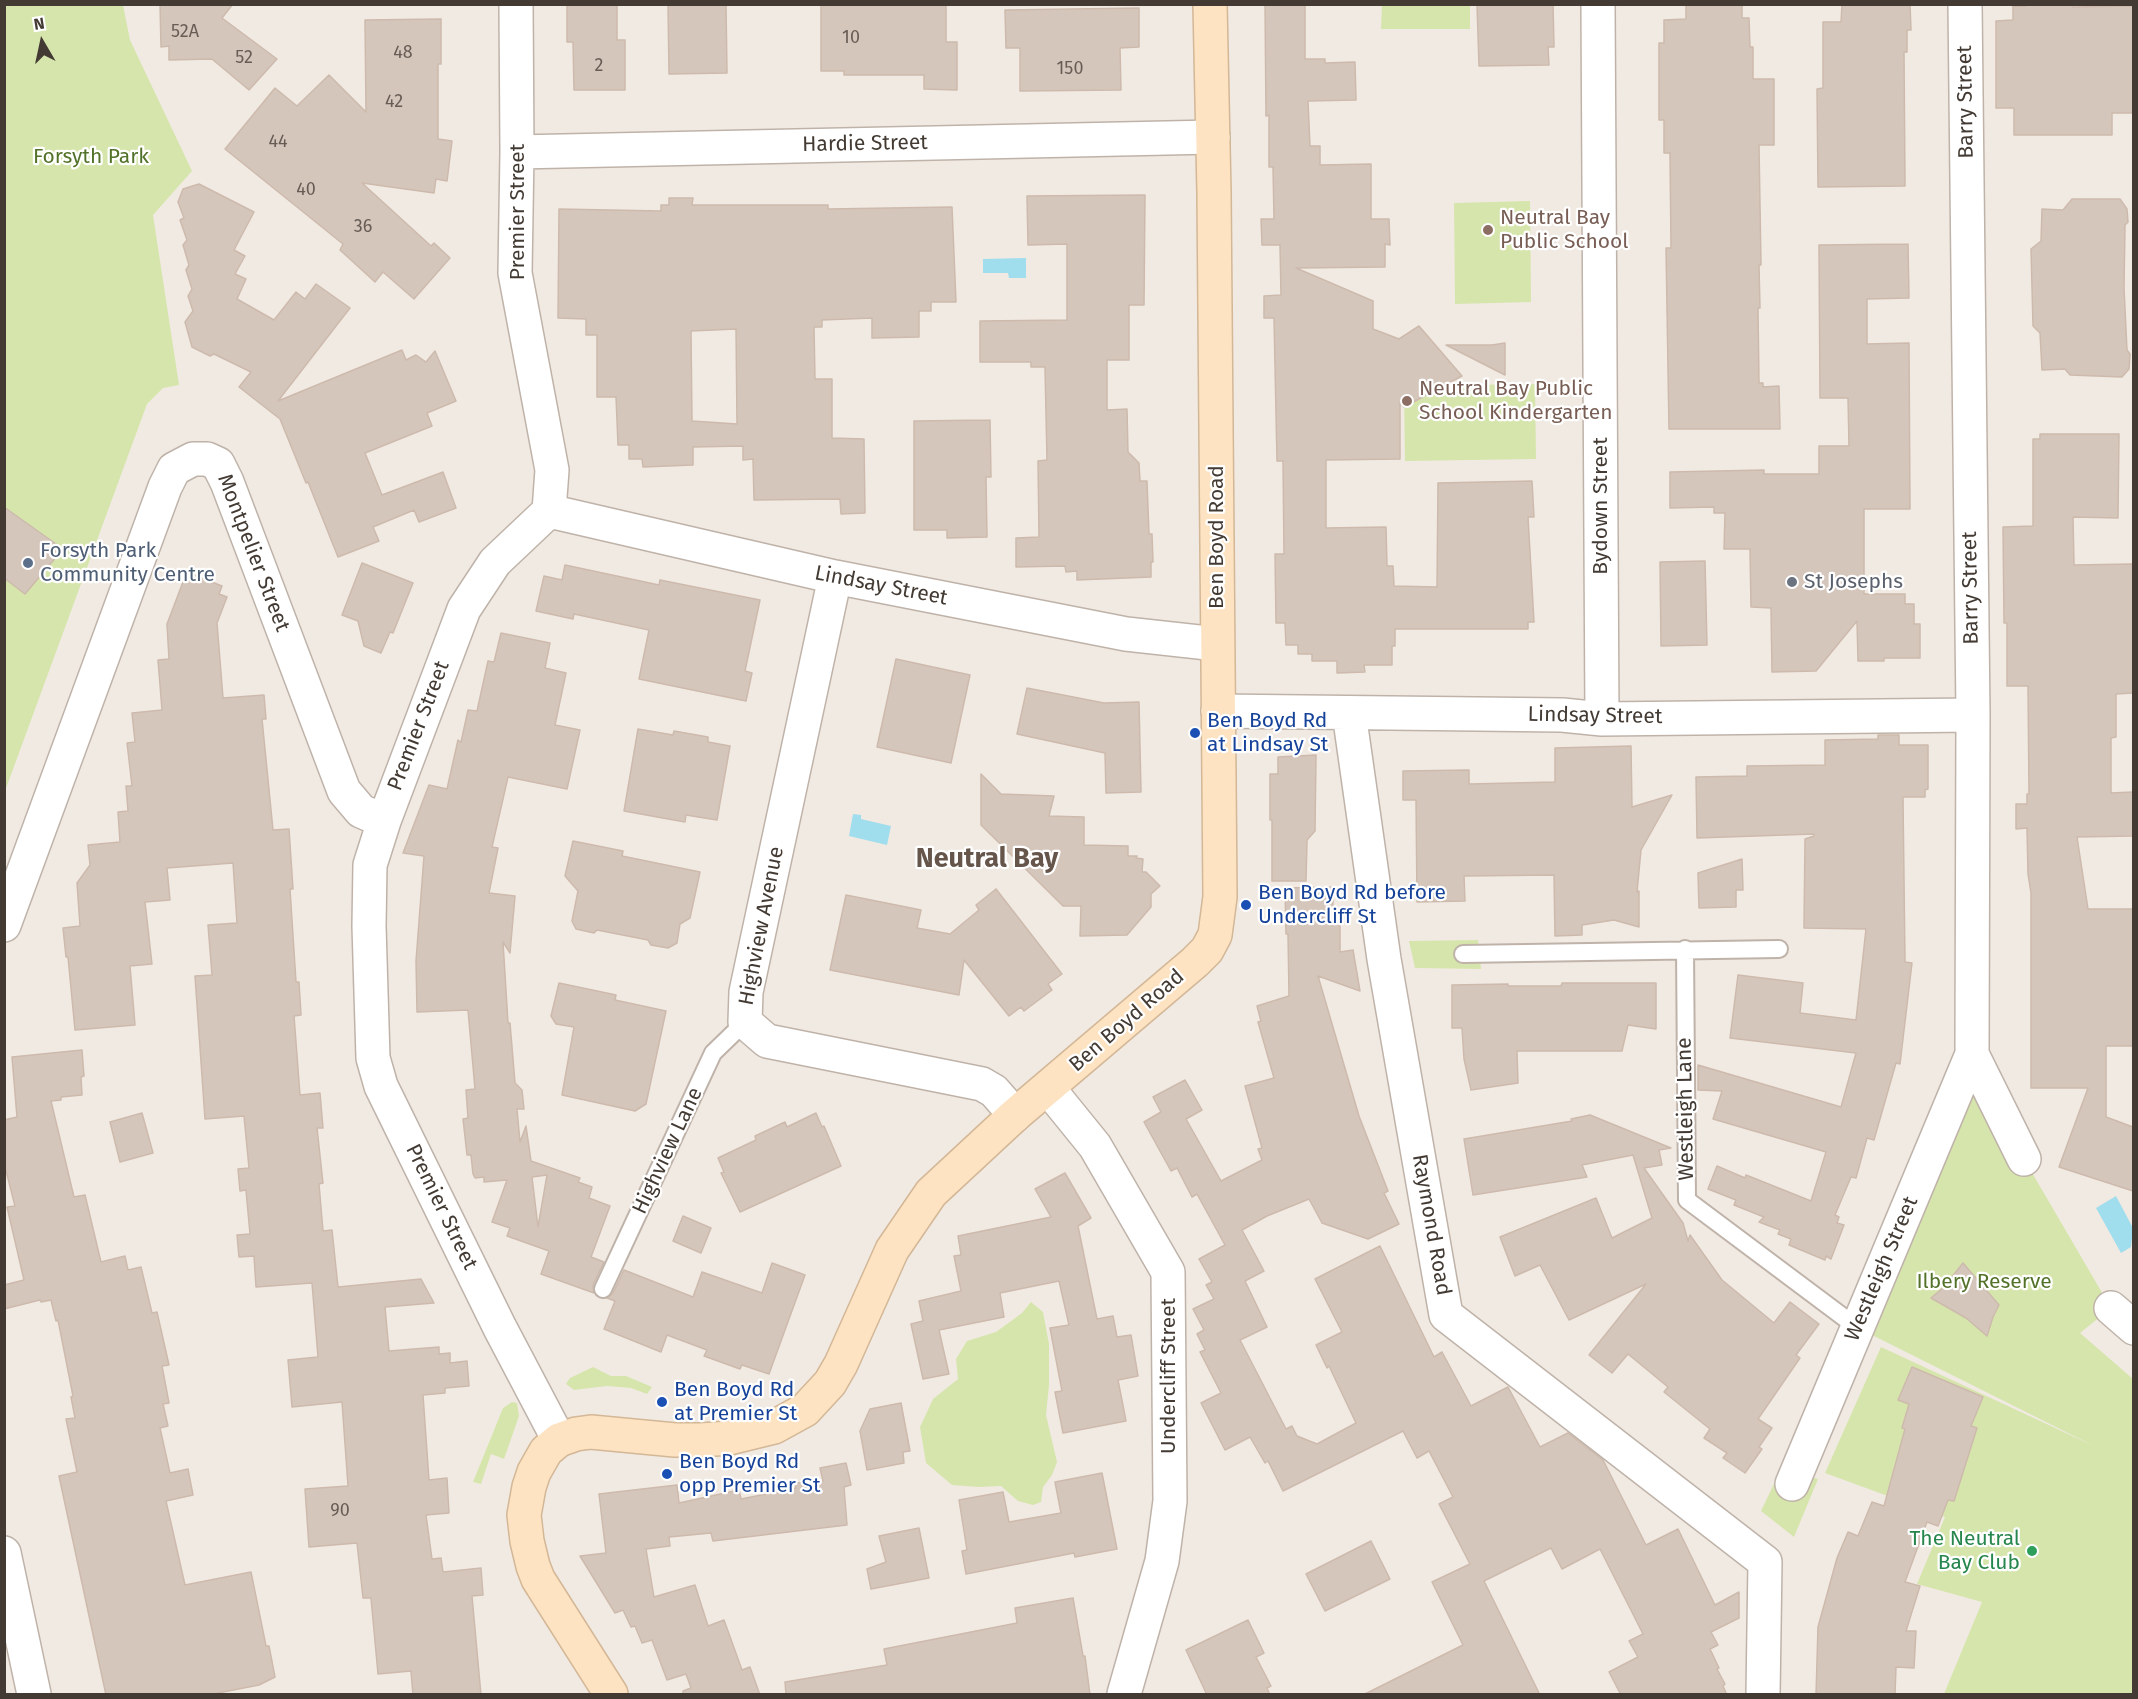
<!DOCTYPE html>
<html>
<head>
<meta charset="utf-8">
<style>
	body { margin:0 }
	#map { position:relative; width:2138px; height:1699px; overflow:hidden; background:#f1eae3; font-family:"Fira Sans",sans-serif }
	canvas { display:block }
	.frame { position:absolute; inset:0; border:6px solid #423a33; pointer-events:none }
	.north { position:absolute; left:12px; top:12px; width:60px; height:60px; -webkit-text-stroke:4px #fff; paint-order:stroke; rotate:351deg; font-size:16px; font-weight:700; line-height:24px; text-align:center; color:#423a33 }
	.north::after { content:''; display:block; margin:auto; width:21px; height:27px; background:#423a33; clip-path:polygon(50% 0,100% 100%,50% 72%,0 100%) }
</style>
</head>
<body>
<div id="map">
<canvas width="2138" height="1699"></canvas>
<div class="frame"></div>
<div class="north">N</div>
</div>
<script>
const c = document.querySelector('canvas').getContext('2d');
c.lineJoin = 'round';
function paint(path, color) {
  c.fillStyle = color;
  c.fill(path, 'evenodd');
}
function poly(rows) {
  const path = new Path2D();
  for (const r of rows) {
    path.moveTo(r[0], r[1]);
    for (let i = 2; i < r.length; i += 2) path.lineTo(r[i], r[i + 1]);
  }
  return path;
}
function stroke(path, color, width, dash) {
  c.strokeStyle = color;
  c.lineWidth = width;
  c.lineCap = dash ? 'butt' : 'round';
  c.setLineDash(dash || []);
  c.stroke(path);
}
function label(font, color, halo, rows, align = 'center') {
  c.font = font + ' "Fira Sans",sans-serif';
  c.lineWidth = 4.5;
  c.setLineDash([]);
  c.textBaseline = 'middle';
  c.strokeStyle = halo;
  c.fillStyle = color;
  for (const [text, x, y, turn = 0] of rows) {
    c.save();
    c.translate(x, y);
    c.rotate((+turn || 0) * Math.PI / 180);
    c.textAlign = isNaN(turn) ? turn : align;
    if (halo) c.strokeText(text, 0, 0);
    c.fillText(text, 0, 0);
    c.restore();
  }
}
paint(poly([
	[5,5,123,5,130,40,192,171,153,215,179,385,163,388,147,404,5,791],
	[1382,5,1470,5,1470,29,1381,29],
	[1530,201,1531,302,1455,304,1454,203],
	[1535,384,1536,459,1405,461,1404,386],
	[1478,940,1481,969,1415,968,1409,941],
	[1972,1054,2024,1159,2111,1308,2080,1333,2133,1379,2133,1694,1944,1694,1982,1602,1917,1584,1945,1517,1825,1473,1881,1347,2094,1446,1858,1328],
	[1031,1302,1043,1312,1049,1344,1049,1385,1046,1415,1057,1462,1052,1475,1043,1487,1041,1502,1033,1505,1018,1501,1001,1486,978,1487,952,1485,926,1463,920,1427,933,1399,958,1379,956,1359,967,1341,996,1332,1022,1313],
	[593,1367,611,1376,626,1376,652,1387,647,1394,631,1388,607,1386,574,1390,566,1384,570,1378],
	[512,1402,517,1403,519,1416,504,1459,491,1454,481,1484,473,1482,503,1408],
	[1781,1469,1818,1479,1794,1537,1761,1511]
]), '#d6e5ac');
paint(poly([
	[1026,258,1026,278,1009,278,1008,273,983,273,983,259],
	[853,814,861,815,861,819,891,826,887,845,849,836],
	[2116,1196,2133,1228,2131,1247,2121,1253,2096,1208]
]), '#a0dded');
const building = poly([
	[160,4,233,4,222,18,277,59,249,90,212,59,169,60,169,46,161,47,160,4],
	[567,4,617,4,617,40,625,40,625,90,574,90,573,42,567,42,567,4],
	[668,4,726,4,727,73,669,74,668,4],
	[821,4,946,4,946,42,957,42,957,90,924,89,924,75,844,75,844,71,821,71,821,4],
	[1265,4,1305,4,1305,59,1325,59,1325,63,1355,62,1356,100,1308,101,1310,146,1320,146,1320,165,1371,164,1371,219,1389,219,1390,245,1385,244,1385,267,1296,268,1373,301,1373,329,1399,339,1419,326,1462,376,1404,407,1400,403,1400,459,1326,460,1326,528,1386,527,1387,566,1393,566,1394,586,1437,587,1438,483,1532,481,1534,517,1528,517,1534,622,1528,622,1528,629,1395,629,1395,646,1392,646,1392,665,1364,665,1365,672,1337,673,1337,661,1312,661,1312,654,1298,654,1298,645,1286,645,1285,623,1276,623,1275,554,1284,554,1283,461,1277,461,1274,318,1264,318,1264,296,1281,295,1280,245,1262,245,1261,219,1274,219,1273,167,1269,167,1269,115,1266,116,1265,4],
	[1477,4,1553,4,1554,47,1548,47,1549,65,1479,66,1477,4],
	[1686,4,1742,4,1742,18,1749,18,1750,47,1753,47,1753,79,1774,79,1774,145,1759,145,1761,265,1759,265,1760,308,1758,308,1759,383,1763,383,1763,387,1779,386,1780,429,1669,429,1666,248,1671,248,1670,153,1664,153,1664,120,1659,120,1659,43,1664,43,1664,20,1686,19,1686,4],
	[1842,4,1910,4,1911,30,1907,30,1907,52,1904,52,1905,186,1818,187,1817,89,1823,88,1823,22,1841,22,1842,4],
	[2026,4,2073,4,2073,7,2133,6,2133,113,2112,113,2112,135,2014,135,2014,108,1996,108,1996,21,2013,20,2013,6,2026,6,2026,4],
	[1139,8,1139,47,1120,48,1121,90,1020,91,1020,48,1006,48,1005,10,1139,8],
	[441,19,441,64,438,64,438,139,452,141,447,181,436,179,434,193,362,183,431,246,434,243,450,258,414,299,383,272,375,282,340,250,343,244,225,149,275,88,297,106,329,75,366,112,365,20,441,19],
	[199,184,254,212,234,250,245,256,235,274,246,279,237,299,274,320,296,292,305,299,316,284,350,308,278,401,402,350,406,360,416,355,426,362,435,351,456,401,427,413,432,426,365,453,382,495,443,472,456,508,419,522,414,510,373,527,379,541,338,557,308,482,306,483,280,419,239,387,251,372,214,354,210,356,192,347,185,322,193,311,188,296,192,289,186,270,189,265,183,245,187,240,180,220,184,218,178,202,183,189,199,184],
	[1145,195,1144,305,1129,305,1129,360,1107,360,1107,410,1127,409,1128,452,1139,463,1140,481,1147,481,1149,534,1152,534,1153,562,1151,562,1151,577,1077,580,1077,571,1066,572,1065,566,1016,567,1016,538,1039,537,1038,461,1047,460,1045,367,1031,367,1031,362,980,362,980,321,1067,320,1067,244,1028,245,1027,196,1145,195],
	[669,198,693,198,692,205,828,205,828,209,952,207,956,302,931,302,931,311,919,311,919,337,872,338,872,318,822,320,822,327,814,327,815,379,832,379,832,438,864,439,865,513,841,514,840,499,754,500,753,459,743,460,743,446,693,447,693,465,643,467,642,459,629,459,629,445,618,445,616,397,597,397,597,335,586,335,586,319,558,318,559,209,661,211,661,205,669,205,669,198],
	[736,329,737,424,692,421,691,331,736,329],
	[2072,199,2120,199,2127,209,2128,222,2125,225,2124,288,2127,350,2130,354,2129,369,2122,377,2070,375,2065,369,2042,370,2040,333,2033,326,2031,249,2041,241,2042,209,2063,210,2072,199],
	[1908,244,1909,298,1867,299,1867,344,1909,343,1910,509,1864,509,1864,594,1905,594,1905,604,1914,604,1914,624,1920,624,1920,658,1884,658,1884,661,1858,661,1857,621,1816,671,1772,672,1771,608,1751,607,1750,549,1724,549,1725,513,1714,513,1714,507,1670,508,1670,472,1764,470,1764,474,1819,474,1819,446,1849,446,1848,398,1820,398,1819,245,1908,244],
	[1505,343,1505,375,1446,345,1492,345,1505,343],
	[990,420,991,477,986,477,987,537,947,538,947,530,914,530,914,421,990,420],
	[2040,434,2119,434,2118,518,2073,517,2074,565,2133,564,2133,693,2116,694,2116,737,2111,738,2111,793,2133,792,2133,836,2077,837,2088,909,2133,909,2133,1046,2106,1046,2106,1117,2133,1127,2133,1191,2059,1167,2088,1088,2031,1088,2031,893,2028,874,2027,828,2016,829,2016,804,2027,804,2027,794,2029,794,2028,686,2007,686,2007,623,2004,623,2003,527,2033,526,2033,439,2040,439,2040,434],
	[4,507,63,549,25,594,4,578,4,507],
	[1705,561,1707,645,1661,646,1660,562,1705,561],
	[362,563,413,583,393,633,390,632,381,653,364,646,358,621,342,615,362,563],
	[565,565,659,585,660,580,760,600,745,671,752,673,746,701,639,679,649,630,574,614,573,619,536,611,544,576,562,580,565,565],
	[191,574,222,586,219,594,227,597,217,623,223,698,264,695,266,719,262,719,273,830,289,829,293,889,290,889,296,982,299,982,301,1015,294,1016,300,1095,320,1093,323,1128,317,1128,323,1183,319,1184,323,1231,332,1230,338,1287,421,1279,434,1303,385,1307,389,1351,439,1347,439,1354,450,1353,450,1363,467,1361,469,1386,445,1388,445,1393,423,1395,429,1480,447,1478,449,1513,426,1515,432,1559,441,1558,443,1572,481,1568,483,1595,472,1596,481,1695,413,1695,411,1671,378,1674,371,1598,363,1598,357,1543,309,1547,305,1489,348,1486,342,1402,292,1407,288,1360,318,1357,312,1283,256,1287,254,1256,239,1257,237,1235,250,1234,246,1190,240,1191,238,1169,249,1168,244,1116,205,1119,195,976,212,975,208,925,237,923,233,863,167,868,170,900,145,902,152,964,130,966,135,1025,75,1030,68,957,66,957,63,928,80,926,77,883,90,865,88,845,120,842,118,812,128,811,126,786,132,786,127,743,135,742,132,713,162,710,158,660,169,659,167,624,183,582,187,583,191,574],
	[501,633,550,643,545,668,566,673,555,725,580,730,567,789,508,777,492,847,498,848,489,893,515,896,510,953,503,942,508,1023,510,1023,515,1083,522,1090,524,1109,517,1109,520,1142,526,1126,531,1161,580,1178,578,1182,592,1187,589,1198,610,1206,591,1257,604,1262,593,1285,594,1293,541,1274,549,1251,507,1236,510,1228,492,1222,507,1180,484,1182,484,1177,475,1178,473,1174,471,1155,467,1155,463,1119,468,1118,466,1090,475,1089,468,1010,417,1012,416,961,424,856,403,853,429,785,447,789,458,740,461,742,468,710,477,711,488,661,494,662,501,633],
	[547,1175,538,1227,532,1177,547,1175],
	[896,659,970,675,951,763,877,747,896,659],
	[1027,688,1104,703,1139,702,1141,792,1106,793,1105,753,1017,734,1027,688],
	[638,729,673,735,674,731,708,737,708,742,730,746,717,820,686,815,685,822,624,811,638,729],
	[1878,735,1899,735,1899,745,1928,745,1928,789,1925,790,1925,797,1903,797,1905,962,1912,963,1900,1064,1896,1063,1874,1140,1867,1138,1856,1178,1851,1177,1835,1215,1839,1217,1837,1223,1844,1225,1831,1259,1826,1256,1825,1260,1789,1245,1791,1239,1778,1234,1780,1230,1759,1222,1764,1217,1734,1205,1736,1200,1708,1189,1717,1166,1745,1178,1746,1175,1811,1201,1826,1152,1713,1119,1722,1091,1698,1090,1698,1065,1841,1107,1856,1053,1730,1038,1738,975,1803,983,1800,1013,1856,1020,1866,929,1804,928,1805,839,1814,836,1814,834,1697,838,1696,777,1747,776,1747,766,1825,765,1825,740,1878,739,1878,735],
	[1631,746,1632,807,1672,795,1641,850,1637,892,1639,891,1639,927,1614,920,1582,925,1582,935,1555,936,1554,875,1464,876,1465,901,1417,902,1416,800,1403,800,1403,771,1469,770,1469,784,1555,782,1555,748,1631,746],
	[1316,755,1315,831,1307,840,1306,881,1272,881,1272,820,1270,820,1270,774,1278,774,1278,757,1316,755],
	[981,774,1001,794,1054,796,1049,816,1084,817,1084,845,1128,846,1128,856,1137,856,1136,858,1143,859,1142,872,1146,872,1160,886,1151,894,1151,907,1127,935,1080,936,1081,906,1063,906,981,825,981,774],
	[573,841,623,851,622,856,700,872,690,918,680,924,677,943,668,948,651,945,648,940,597,930,594,933,576,929,572,921,578,891,565,876,573,841],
	[1742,859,1743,890,1736,890,1736,907,1699,908,1698,873,1742,859],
	[1333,887,1333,913,1340,913,1340,952,1353,950,1360,991,1318,976,1359,1116,1388,1191,1384,1193,1399,1224,1368,1239,1322,1223,1309,1199,1267,1216,1242,1230,1264,1271,1245,1281,1267,1327,1240,1340,1286,1429,1292,1426,1297,1436,1317,1444,1356,1423,1329,1366,1327,1368,1316,1345,1342,1332,1315,1279,1380,1246,1434,1357,1442,1352,1471,1406,1508,1387,1540,1447,1568,1433,1603,1460,1646,1545,1678,1529,1715,1605,1739,1592,1739,1618,1711,1632,1718,1645,1710,1649,1719,1668,1717,1669,1725,1684,1723,1686,1727,1695,1621,1695,1609,1672,1638,1657,1629,1641,1643,1634,1600,1549,1562,1569,1551,1548,1484,1581,1540,1695,1363,1695,1463,1645,1432,1582,1470,1564,1439,1504,1453,1497,1429,1451,1417,1458,1403,1431,1283,1491,1268,1461,1265,1463,1250,1437,1225,1450,1201,1403,1221,1393,1200,1352,1205,1350,1197,1334,1204,1330,1193,1309,1214,1299,1206,1285,1212,1282,1199,1259,1225,1245,1197,1194,1192,1197,1177,1168,1171,1171,1144,1122,1161,1112,1153,1097,1185,1080,1202,1110,1186,1119,1221,1181,1262,1160,1258,1149,1262,1148,1245,1086,1274,1078,1258,1022,1261,1021,1257,1006,1289,996,1288,934,1286,934,1285,888,1333,887],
	[996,889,1062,974,1048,984,1052,990,1024,1011,1021,1007,1009,1016,964,960,959,995,830,970,846,895,921,910,917,928,950,934,979,910,976,905,996,889],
	[559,983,616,995,615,1000,666,1011,646,1104,635,1111,562,1095,574,1027,556,1024,551,1016,559,983],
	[1562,983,1656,983,1656,1029,1628,1025,1622,1051,1517,1051,1518,1083,1471,1090,1464,1059,1462,1028,1452,1028,1452,985,1508,984,1508,986,1561,986,1562,983],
	[82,1050,84,1076,81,1077,82,1095,61,1097,61,1100,51,1101,74,1197,85,1195,101,1262,125,1256,128,1270,141,1267,152,1313,157,1312,169,1365,162,1366,169,1403,163,1404,168,1426,160,1428,170,1473,188,1469,193,1495,166,1501,185,1585,251,1572,266,1646,269,1646,275,1677,259,1685,208,1695,106,1695,59,1476,77,1472,66,1419,75,1418,71,1397,73,1396,58,1320,56,1321,51,1300,41,1302,40,1300,4,1309,4,1285,24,1280,7,1207,15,1206,4,1163,4,1120,17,1117,12,1057,82,1050],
	[142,1113,153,1153,120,1162,110,1122,142,1113],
	[816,1113,822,1127,824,1126,841,1166,740,1212,721,1173,724,1172,718,1158,756,1140,755,1136,785,1122,787,1127,816,1113],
	[1590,1115,1671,1148,1659,1150,1662,1165,1644,1168,1683,1223,1688,1241,1690,1235,1722,1280,1774,1323,1790,1302,1819,1324,1796,1355,1800,1358,1758,1419,1772,1428,1759,1447,1762,1449,1745,1473,1723,1458,1727,1453,1704,1438,1710,1429,1664,1392,1668,1387,1628,1354,1612,1373,1589,1355,1646,1284,1569,1320,1540,1265,1515,1276,1500,1237,1596,1198,1612,1238,1652,1218,1633,1155,1582,1165,1587,1177,1473,1195,1464,1139,1572,1121,1571,1119,1590,1115],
	[1065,1173,1091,1218,1078,1226,1097,1319,1113,1316,1117,1337,1131,1335,1138,1376,1118,1380,1126,1421,1063,1433,1055,1392,1062,1391,1050,1328,1069,1325,1059,1281,1000,1293,1004,1317,939,1330,949,1374,923,1379,911,1324,923,1321,919,1301,961,1291,954,1256,961,1255,958,1236,1051,1217,1035,1189,1065,1173],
	[683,1216,711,1228,701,1253,673,1241,683,1216],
	[772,1263,805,1275,769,1374,742,1365,740,1369,704,1356,707,1350,667,1335,661,1352,604,1329,615,1301,607,1298,613,1293,624,1270,693,1297,702,1272,762,1293,772,1263],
	[1963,1263,1999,1305,1993,1317,1987,1336,1966,1318,1931,1298,1944,1287,1963,1263],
	[1912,1367,1983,1397,1971,1426,1977,1428,1954,1501,1948,1500,1938,1526,1927,1522,1905,1582,1920,1586,1906,1631,1916,1631,1914,1668,1896,1667,1895,1695,1816,1695,1818,1627,1837,1558,1848,1532,1858,1536,1872,1502,1884,1506,1905,1429,1902,1428,1909,1404,1898,1400,1912,1367],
	[901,1403,910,1451,903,1452,904,1463,867,1470,860,1431,870,1409,901,1403],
	[846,1463,851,1485,844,1487,847,1525,713,1541,711,1533,669,1537,670,1546,646,1549,654,1597,695,1585,708,1626,724,1620,742,1670,750,1667,760,1695,683,1695,683,1691,691,1688,686,1674,667,1680,652,1640,642,1643,635,1626,631,1627,623,1610,615,1613,580,1556,606,1553,599,1494,677,1485,679,1503,739,1490,741,1499,796,1488,795,1483,823,1481,820,1468,846,1463],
	[1102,1473,1117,1549,1075,1557,1074,1553,966,1574,962,1551,967,1550,959,1500,1003,1492,1009,1522,1061,1513,1055,1482,1102,1473],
	[919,1528,929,1578,871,1589,867,1569,886,1562,879,1536,919,1528],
	[1371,1541,1390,1579,1325,1611,1306,1574,1371,1541],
	[1073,1598,1083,1656,1085,1656,1090,1695,786,1695,785,1682,887,1665,884,1649,1017,1623,1015,1608,1073,1598],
	[1248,1620,1264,1653,1256,1657,1271,1686,1267,1688,1270,1695,1207,1695,1186,1650,1248,1620]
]);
paint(building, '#d5c6bc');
stroke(building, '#cdbaac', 1.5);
const lane = poly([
	[1685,949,1687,1200,1858,1328],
	[1463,954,1779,949],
	[603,1289,713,1053,745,1022]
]);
const street = poly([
	[516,4,517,152,515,273,552,470,549,511,495,562,464,609,384,821,370,865,369,926,373,1058,381,1086,500,1328,559,1440],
	[1598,4,1602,719],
	[1965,4,1973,715,1972,1054,2024,1159],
	[517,152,1213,137],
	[549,511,835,577,1126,634,1217,644],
	[835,577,746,992,745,1022,767,1041,982,1084,994,1091,1015,1115],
	[1218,711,1562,715,1602,719,1973,715],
	[1349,713,1384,959,1446,1315,1765,1562,1763,1694],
	[4,925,165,487,174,469,193,459,207,459,218,464,227,482,344,791,361,811,384,821],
	[1048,1088,1095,1146,1168,1272,1170,1501,1162,1561,1124,1694],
	[2111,1308,2134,1328],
	[1792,1484,1972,1054],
	[4,1553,34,1694]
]);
const secondary = poly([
	[611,1694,538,1579,533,1566,527,1541,524,1515,529,1487,534,1472,546,1451,559,1440,576,1434,591,1432,675,1440,701,1440,729,1438,774,1427,805,1410,830,1383,841,1364,892,1250,931,1193,1015,1115,1195,962,1207,950,1215,935,1220,897,1214,193,1210,4]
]);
stroke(lane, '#bfb3a9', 20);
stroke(street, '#bfb3a9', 36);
stroke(secondary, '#d3b796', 36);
stroke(lane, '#fff', 16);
stroke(street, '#fff', 33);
stroke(secondary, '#fde3c1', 33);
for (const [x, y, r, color] of [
	[1488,230,6,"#8d6e63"],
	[1407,401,6,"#8d6e63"],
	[28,563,6,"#5c6f8a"],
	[1792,582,6,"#6b7280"],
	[1195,733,6,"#1a4fb4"],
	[1246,905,6,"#1a4fb4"],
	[662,1402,6,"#1a4fb4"],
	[667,1474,6,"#1a4fb4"],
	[2032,1551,6,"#2e9e5b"]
]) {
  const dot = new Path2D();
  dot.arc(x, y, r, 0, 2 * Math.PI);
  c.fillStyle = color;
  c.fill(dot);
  stroke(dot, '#fff', 2);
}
label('18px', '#675d55', null, [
	["52A",185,32],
	["10",851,38],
	["48",403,53],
	["52",244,58],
	["2",599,66],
	["150",1070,69],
	["42",394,102],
	["44",278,142],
	["40",306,190],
	["36",363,227],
	["90",340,1511]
]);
label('21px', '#423a33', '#fff', [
	["Barry Street",1966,102,-91],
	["Hardie Street",865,144,-1],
	["Premier Street",518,212,-90],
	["Bydown Street",1601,506,-90],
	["Ben Boyd Road",1217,537,-90],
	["Montpelier Street",253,553,69],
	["Lindsay Street",881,586,11],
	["Barry Street",1971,588,-91],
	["Lindsay Street",1595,716,1],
	["Premier Street",419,726,-69],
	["Highview Avenue",762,926,-79],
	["Ben Boyd Road",1127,1021,-41],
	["Westleigh Lane",1686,1109,-91],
	["Highview Lane",668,1151,-65],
	["Premier Street",441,1207,64],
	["Raymond Road",1431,1225,80],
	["Westleigh Street",1882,1269,-67],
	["Undercliff Street",1169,1376,-90]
]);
label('21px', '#537229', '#fff', [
	["Forsyth Park",91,157],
	["Ilbery Reserve",1984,1282]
]);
label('21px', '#785e54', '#fff', [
	["Neutral Bay",1500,218],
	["Public School",1500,242],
	["Neutral Bay Public",1419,389],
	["School Kindergarten",1419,413]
], 'left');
label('21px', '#4e5e75', '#fff', [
	["Forsyth Park",40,551],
	["Community Centre",40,575]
], 'left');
label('21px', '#5b616d', '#fff', [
	["St Josephs",1804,582]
], 'left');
label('21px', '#164399', '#fff', [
	["Ben Boyd Rd",1207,721],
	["at Lindsay St",1207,745],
	["Ben Boyd Rd before",1258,893],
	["Undercliff St",1258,917],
	["Ben Boyd Rd",674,1390],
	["at Premier St",674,1414],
	["Ben Boyd Rd",679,1462],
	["opp Premier St",679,1486]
], 'left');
label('21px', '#27864d', '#fff', [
	["The Neutral",2020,1539],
	["Bay Club",2020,1563]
], 'right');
label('bold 27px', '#65554b', '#fff', [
	["Neutral Bay",987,859]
]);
</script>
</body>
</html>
